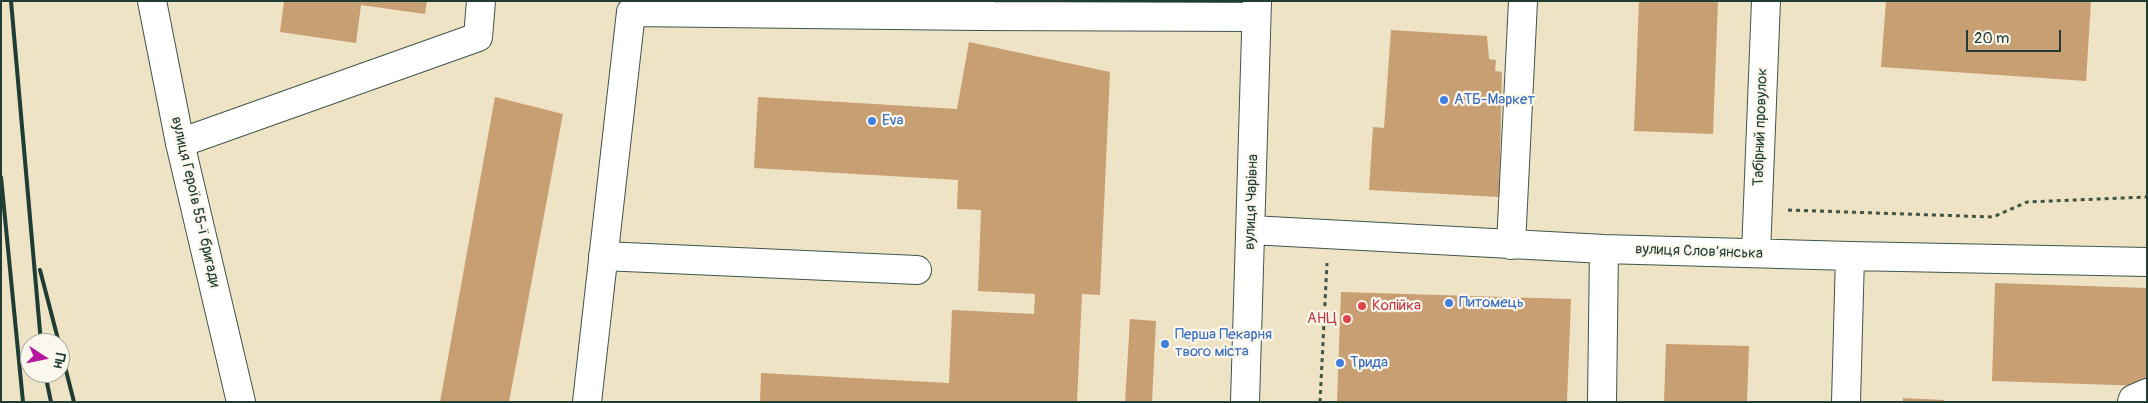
<!DOCTYPE html>
<html>
<head>
<meta charset="utf-8">
<style>
	body { margin:0 }
	#map { position:relative; width:2148px; height:403px; overflow:hidden; background:#efe3c5; font-family:Pangolin,sans-serif }
	canvas { display:block }
	.frame { position:absolute; inset:0; border:2px solid #1f3d34; pointer-events:none }
	.north { position:absolute; left:20px; top:333px; width:50px; height:50px; box-sizing:border-box; background:#fbf7ec; border:1px solid #a3ada2; border-radius:50%; rotate:101deg; font-size:14px; font-weight:700; line-height:20px; text-align:center; color:#1f3d34 }
	.north::after { content:''; display:block; margin:auto; width:18px; height:22px; background:#b5179e; clip-path:polygon(50% 0,100% 100%,50% 72%,0 100%) }
	.scale { position:absolute; left:1966px; top:30px; width:95px; height:22px; box-sizing:border-box; border:2px solid #1f3d34; border-top:0; padding-left:6px; font-size:15px; line-height:18px; white-space:nowrap; color:#1f3d34; -webkit-text-stroke:4px #fbf7ec; paint-order:stroke }
</style>
</head>
<body>
<div id="map">
<canvas width="2148" height="403"></canvas>
<div class="frame"></div>
<div class="north">Пн</div>
<div class="scale">20 m</div>
</div>
<script>
const c = document.querySelector('canvas').getContext('2d');
c.lineJoin = 'round';
function paint(path, color) {
  c.fillStyle = color;
  c.fill(path, 'evenodd');
}
function poly(rows) {
  const path = new Path2D();
  for (const r of rows) {
    path.moveTo(r[0], r[1]);
    for (let i = 2; i < r.length; i += 2) path.lineTo(r[i], r[i + 1]);
  }
  return path;
}
function stroke(path, color, width, dash) {
  c.strokeStyle = color;
  c.lineWidth = width;
  c.lineCap = dash ? 'butt' : 'round';
  c.setLineDash(dash || []);
  c.stroke(path);
}
function label(font, color, halo, rows, align = 'center') {
  c.font = font + ' Pangolin,sans-serif';
  c.lineWidth = 4.5;
  c.setLineDash([]);
  c.textBaseline = 'middle';
  c.strokeStyle = halo;
  c.fillStyle = color;
  for (const [text, x, y, turn = 0] of rows) {
    c.save();
    c.translate(x, y);
    c.rotate((+turn || 0) * Math.PI / 180);
    c.textAlign = isNaN(turn) ? turn : align;
    if (halo) c.strokeText(text, 0, 0);
    c.fillText(text, 0, 0);
    c.restore();
  }
}
paint(poly([
	[284,1,427,1,425,14,361,5,356,43,280,32],
	[1639,1,1718,1,1713,134,1634,131],
	[1886,1,2091,1,2086,81,1881,67],
	[1391,30,1487,36,1489,59,1496,60,1495,71,1502,72,1499,197,1369,190,1373,127,1384,128],
	[969,42,1110,72,1100,295,1082,294,1077,402,760,402,761,373,949,383,952,310,1034,314,1035,294,978,291,981,210,957,209,958,180,754,168,758,97,957,109],
	[495,97,563,114,509,402,440,402],
	[1995,283,2147,288,2147,386,1992,381],
	[1341,292,1571,299,1567,402,1337,402],
	[1130,319,1156,321,1152,402,1125,402],
	[1666,344,1749,346,1747,402,1664,402],
	[1903,398,1944,400,1944,402,1903,402]
]), '#c89e73');
const minor = poly([
	[979,16,1256,17],
	[180,143,478,37,481,1],
	[1251,230,1604,249,1850,256,2147,262],
	[1511,245,1523,1],
	[1756,253,1766,1],
	[603,256,917,270],
	[587,402,631,12,979,16,980,1],
	[1245,402,1257,1],
	[1602,402,1604,249],
	[1846,402,1850,256],
	[2132,402,2133,399,2147,393]
]);
const major = poly([
	[152,1,180,143,241,402]
]);
stroke(minor, '#3e564a', 30);
stroke(major, '#3e564a', 30);
stroke(poly([
	[1788,210,1993,217,2027,202,2147,197],
	[1320,402,1327,263]
]), '#3e564a', 3, [4, 4]);
stroke(minor, '#fff', 28);
stroke(major, '#fff', 28);
stroke(poly([
	[11,1,41,343],
	[1,177,23,402],
	[40,270,59,343],
	[60,347,74,402],
	[45,373,51,402]
]), '#1f3d34', 4);
for (const [x, y, r, color] of [
	[1444,100,5,"#3f7fe0"],
	[872,121,5,"#3f7fe0"],
	[1449,303,5,"#3f7fe0"],
	[1362,306,5,"#e0444e"],
	[1347,319,5,"#e0444e"],
	[1165,344,5,"#3f7fe0"],
	[1340,363,5,"#3f7fe0"]
]) {
  const dot = new Path2D();
  dot.arc(x, y, r, 0, 2 * Math.PI);
  c.fillStyle = color;
  c.fill(dot);
  stroke(dot, '#fbf7ec', 2);
}
label('15px', '#366cbe', '#fbf7ec', [
	["АТБ-Маркет",1454,100],
	["Eva",882,121],
	["Питомець",1459,303],
	["Перша Пекарня",1175,335],
	["твого міста",1175,352],
	["Трида",1350,363]
], 'left');
label('15px', '#1f3d34', '#fbf7ec', [
	["Табірний провулок",1761,127,-88],
	["вулиця Героїв 55-ї бригади",195,202,77],
	["вулиця Чарівна",1252,202,-88],
	["вулиця Слов’янська",1699,252,2]
]);
label('15px', '#be3a42', '#fbf7ec', [
	["Копійка",1372,306],
	["АНЦ",1337,319,"right"]
], 'left');
</script>
</body>
</html>
